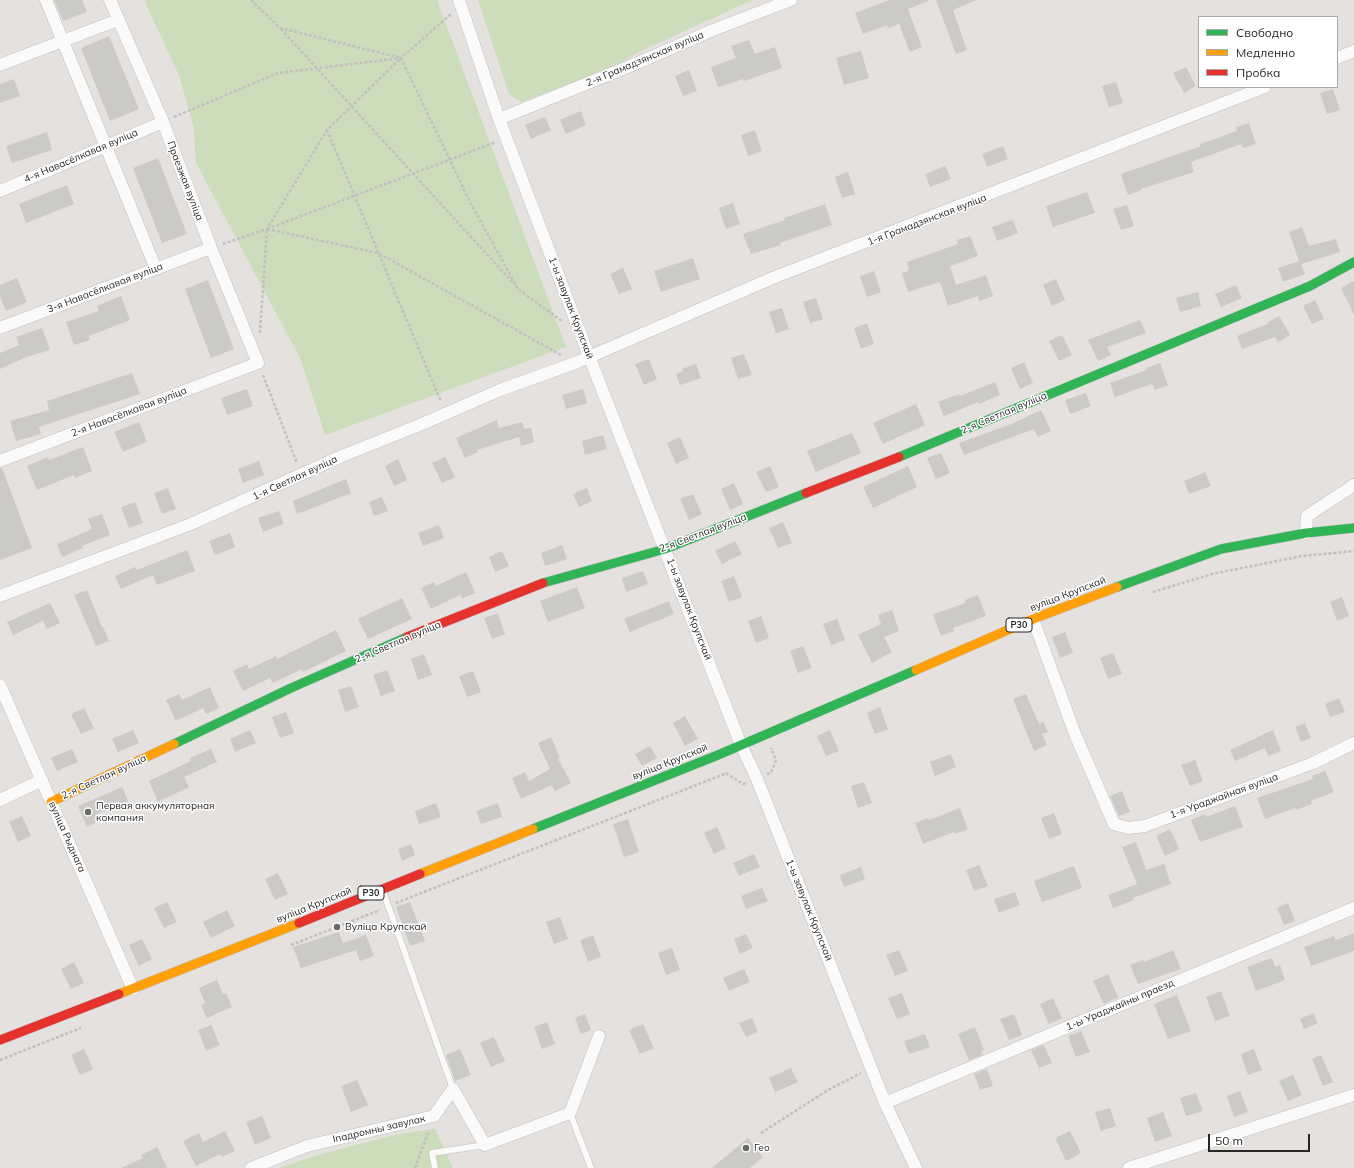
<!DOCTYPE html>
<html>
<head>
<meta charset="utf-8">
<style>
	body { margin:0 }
	#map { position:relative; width:1354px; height:1168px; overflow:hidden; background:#e4e1de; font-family:Mulish,sans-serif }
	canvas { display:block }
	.legend { position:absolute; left:1198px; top:16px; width:140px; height:72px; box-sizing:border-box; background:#fff; border:1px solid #a9a9a9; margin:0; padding:5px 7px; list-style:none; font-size:12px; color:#272727 }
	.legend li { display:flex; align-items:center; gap:8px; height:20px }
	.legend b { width:20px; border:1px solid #a9a9a9 }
	.scale { position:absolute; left:1208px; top:1134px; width:102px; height:18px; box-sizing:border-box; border:2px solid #272727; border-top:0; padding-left:5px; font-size:12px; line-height:14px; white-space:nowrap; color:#272727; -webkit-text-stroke:3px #fff; paint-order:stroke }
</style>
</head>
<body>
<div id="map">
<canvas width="1354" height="1168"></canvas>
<ul class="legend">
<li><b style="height:5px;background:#30b455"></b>Свободно</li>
<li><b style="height:5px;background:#ff9f0a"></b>Медленно</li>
<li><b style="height:5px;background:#e5322d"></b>Пробка</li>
</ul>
<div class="scale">50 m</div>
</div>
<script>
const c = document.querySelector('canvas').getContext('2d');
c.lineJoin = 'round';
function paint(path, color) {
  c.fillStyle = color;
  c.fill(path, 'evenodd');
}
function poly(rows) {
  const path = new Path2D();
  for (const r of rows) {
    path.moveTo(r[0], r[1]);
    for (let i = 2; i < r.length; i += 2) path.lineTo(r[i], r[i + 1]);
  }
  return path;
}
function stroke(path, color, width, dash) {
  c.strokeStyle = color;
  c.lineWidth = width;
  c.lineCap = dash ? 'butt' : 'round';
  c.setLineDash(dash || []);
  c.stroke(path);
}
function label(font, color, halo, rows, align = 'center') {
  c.font = font + ' Mulish,sans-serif';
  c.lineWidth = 3;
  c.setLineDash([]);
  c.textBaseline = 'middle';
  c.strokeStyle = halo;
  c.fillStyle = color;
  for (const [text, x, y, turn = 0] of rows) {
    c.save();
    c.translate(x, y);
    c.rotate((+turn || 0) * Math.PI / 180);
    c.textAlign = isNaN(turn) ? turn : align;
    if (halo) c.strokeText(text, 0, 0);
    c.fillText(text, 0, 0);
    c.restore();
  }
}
paint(poly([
	[144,0,437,0,566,347,325,435,301,360,196,163,194,128,179,75],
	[478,0,752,0,639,52,609,69,521,102,509,94],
	[435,1129,453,1168,279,1168,308,1158,352,1146,398,1134]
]), '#cbddba');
paint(poly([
	[54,0,82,0,87,12,63,21],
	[889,0,930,0,908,9,922,47,910,52,899,24,888,28,887,25,863,34,855,13],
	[936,0,976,0,953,10,967,50,956,54],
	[109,36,139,109,110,121,81,48],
	[749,40,755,54,775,47,782,68,744,81,743,79,718,87,711,67,736,58,731,46],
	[861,51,869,78,844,85,836,58],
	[1186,67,1196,86,1184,93,1173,73],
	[689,70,697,91,683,96,675,76],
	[14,79,20,96,0,103,0,84],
	[1116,82,1123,103,1109,107,1102,86],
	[1333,89,1340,110,1327,114,1320,93],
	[581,111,586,125,566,134,560,120],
	[545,117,551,130,531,139,525,125],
	[1249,123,1256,144,1243,148,1241,144,1191,162,1194,172,1141,189,1142,190,1128,195,1121,174,1201,146,1200,144,1237,131,1236,127],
	[755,130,762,151,748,156,741,135],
	[47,132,52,150,12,163,6,146],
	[1003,146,1008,159,987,167,982,154],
	[158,158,187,234,162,243,133,168],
	[945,166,951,179,930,187,925,174],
	[848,172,855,194,842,198,835,177],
	[67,185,74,204,26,223,19,204],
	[1087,192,1095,213,1053,227,1046,206],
	[733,203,740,224,726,229,719,208],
	[825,204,832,225,780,243,781,245,751,254,743,234,785,220,784,218],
	[1127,205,1134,226,1121,230,1113,209],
	[1013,220,1018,233,997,241,992,227],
	[1302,227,1309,246,1336,239,1340,252,1301,264,1305,274,1283,282,1278,268,1299,261,1289,232],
	[970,236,978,256,950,266,956,285,986,275,993,296,979,301,978,296,948,306,940,282,908,292,902,273,909,271,907,262,958,244,957,240],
	[693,258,700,279,661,292,654,271],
	[623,268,632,289,619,294,610,274],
	[874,271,881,292,867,297,860,276],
	[17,278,27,302,6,311,0,296,0,285],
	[1056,279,1065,300,1052,306,1043,285],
	[208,280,234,349,211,358,185,289],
	[1354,281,1354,314,1341,288],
	[1236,285,1242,298,1221,307,1215,294],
	[1198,292,1201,306,1180,312,1176,298],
	[121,296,130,320,89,336,90,340,74,345,66,322,99,311,97,306],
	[816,298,823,319,810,323,803,302],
	[1315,300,1324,319,1312,324,1303,306],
	[782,308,789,329,776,333,769,312],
	[1279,316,1290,335,1278,342,1275,337,1242,349,1237,336,1268,324,1267,323],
	[1140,320,1146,333,1107,347,1111,355,1098,361,1088,340],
	[867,323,874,344,861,349,854,328],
	[42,328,50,350,24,358,0,369,0,353,19,345,16,337],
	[1062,335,1072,355,1059,361,1049,341],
	[744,354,752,375,738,379,731,358],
	[649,359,657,379,644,385,635,364],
	[1024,362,1033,383,1020,389,1011,368],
	[1160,363,1168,385,1155,390,1152,384,1115,397,1110,383,1147,370,1146,368],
	[696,364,701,378,680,385,676,374,683,371,682,369],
	[132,373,140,394,39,427,41,434,16,441,10,421,49,410,47,401],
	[995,382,1000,395,979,404,978,402,944,416,938,402,959,394,960,396],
	[247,389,253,406,227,415,221,398],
	[583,389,587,403,566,409,562,395],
	[1086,393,1091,406,1070,414,1065,400],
	[916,404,925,425,883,444,873,423],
	[1041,410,1051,431,1038,437,1034,429,964,455,959,443,1014,423],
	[497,420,499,428,522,422,524,429,531,428,534,442,521,446,519,437,477,450,478,452,465,458,456,438],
	[139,422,147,442,123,452,114,432],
	[852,433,861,453,816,472,807,451],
	[603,435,607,449,585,455,582,441],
	[680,437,689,458,676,464,667,443],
	[83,447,92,471,75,478,74,475,37,490,27,466,48,457,49,460],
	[941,453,950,473,936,479,927,458],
	[445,457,455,477,442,483,432,463],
	[398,459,407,480,394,486,385,466],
	[259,461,264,475,243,483,238,469],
	[770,466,779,487,766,492,756,472],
	[908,466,917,487,873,508,863,487],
	[0,468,2,468,32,548,0,560],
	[1205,472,1211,486,1189,494,1184,481],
	[346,479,351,493,297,514,293,501],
	[734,483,743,504,730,510,721,489],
	[168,488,176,509,162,514,154,493],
	[587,488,592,501,579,507,573,494],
	[693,494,702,514,689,520,680,499],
	[382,497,388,511,374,516,369,502],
	[135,502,143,523,129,528,121,507],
	[279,511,284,524,263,532,258,518],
	[102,514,110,535,82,546,83,548,62,557,57,544,92,529,88,519],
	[783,522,792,543,778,548,769,528],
	[439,525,444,538,423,546,418,533],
	[230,533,235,547,215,555,209,541],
	[735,541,742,554,722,564,715,551],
	[562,545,567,559,545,566,541,553],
	[187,550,195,571,157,585,153,575,121,589,115,576,135,567,137,570],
	[502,551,509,566,495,572,489,557],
	[643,571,648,584,626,592,622,578],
	[466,572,475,593,462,599,460,595,431,609,421,588,434,582,436,586],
	[734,576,742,597,729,602,721,581],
	[577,587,585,608,548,622,540,601],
	[87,590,102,627,103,627,109,641,96,646,74,595],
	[978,595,986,616,953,628,954,631,941,636,933,614,966,603,965,600],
	[1342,597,1349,616,1337,621,1330,602],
	[402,598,412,619,368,639,358,619],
	[669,601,674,614,630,632,624,619],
	[50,603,60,623,47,629,43,621,13,635,7,622],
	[892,610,899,631,884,637,892,652,872,663,858,635,881,624,878,615],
	[498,613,505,634,492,639,484,618],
	[761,616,769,638,756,643,748,621],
	[837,619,845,640,831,645,823,624],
	[336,630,346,651,303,672,302,669,273,683,270,678,243,691,233,671,247,664,249,669,276,656,277,659],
	[1065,632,1073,653,1060,658,1052,637],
	[803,646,812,668,798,673,790,651],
	[1113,653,1122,674,1108,679,1100,658],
	[424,654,432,675,418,680,411,659],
	[387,670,395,691,381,696,373,675],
	[473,671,481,692,467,697,459,676],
	[351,686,359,707,345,712,338,690],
	[210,687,219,708,206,714,203,708,176,721,166,700,179,694,182,700],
	[1026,694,1039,724,1043,722,1048,732,1042,734,1047,745,1034,751,1013,699],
	[1339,698,1345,712,1330,717,1325,704],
	[880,707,888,729,875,734,867,713],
	[84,708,94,728,81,734,71,714],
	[286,712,294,733,280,738,272,717],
	[685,716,698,739,685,746,673,723],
	[1305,723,1311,738,1301,742,1295,727],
	[133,730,139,743,118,752,112,739],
	[250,730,256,743,235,752,230,739],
	[830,730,839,751,826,756,817,736],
	[1273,730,1281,751,1268,756,1265,748,1235,761,1230,750],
	[551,737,560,758,558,759,571,783,555,791,552,785,521,799,512,778,525,772,529,781,550,769,538,743],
	[650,746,657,758,642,766,635,754],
	[72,749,78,762,57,771,51,758],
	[211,749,217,762,184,777,189,787,158,802,149,781,191,761,190,758],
	[951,754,956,767,935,776,930,762],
	[1195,760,1203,781,1190,786,1181,765],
	[1325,771,1334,792,1311,801,1312,804,1296,810,1295,808,1265,819,1257,798,1313,779,1312,776],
	[864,782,872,803,858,808,851,786],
	[122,787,128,801,97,814,100,821,87,827,78,806],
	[1122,791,1130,812,1119,816,1110,796],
	[436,803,441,817,419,824,415,811],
	[498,803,502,817,481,824,476,811],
	[1235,806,1243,827,1200,842,1191,820,1205,814,1206,817],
	[960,808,968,829,955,834,954,832,923,844,915,823,928,818,929,820],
	[1054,813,1062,834,1049,839,1041,818],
	[22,816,31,836,18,842,9,822],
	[628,819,639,852,624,857,613,824],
	[717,827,726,848,714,854,704,833],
	[1170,829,1179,849,1165,856,1156,836],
	[1136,842,1146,870,1164,864,1171,884,1133,898,1134,900,1113,908,1108,895,1137,884,1122,847],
	[411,844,415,855,402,861,398,849],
	[754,854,760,867,739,876,733,863],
	[979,865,988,886,974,891,966,870],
	[1074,866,1082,888,1042,902,1034,881],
	[861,867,865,879,844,887,840,875],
	[278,873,288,894,275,900,265,879],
	[762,888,768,901,746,909,741,896],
	[1015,892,1020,905,999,913,994,899],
	[167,902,177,922,164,928,154,908],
	[410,902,425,941,410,946,396,907],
	[1288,903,1295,921,1284,925,1277,908],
	[227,910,235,926,211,938,203,922],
	[560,917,568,939,554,944,546,922],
	[339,932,343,943,366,935,374,956,360,961,356,950,301,968,293,947],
	[1354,933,1354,951,1311,966,1304,947,1334,936,1336,940],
	[746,934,753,948,740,954,734,939],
	[593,935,601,957,588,962,580,940],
	[142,939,152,959,139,966,129,945],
	[672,948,680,970,666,975,658,953],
	[899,950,908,971,895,976,886,955],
	[1173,950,1181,969,1138,984,1130,965,1143,960,1144,962],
	[1272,958,1275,967,1280,965,1285,980,1256,991,1247,967],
	[74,962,84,983,71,989,61,969],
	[744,969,750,982,729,991,723,978],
	[1108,974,1118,997,1104,1004,1093,981],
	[217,980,223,994,226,993,232,1007,207,1018,201,1005,205,1003,199,988],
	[1221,991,1230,1016,1215,1021,1206,997],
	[902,993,910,1014,897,1019,888,998],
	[1177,995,1191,1031,1168,1039,1154,1004],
	[1053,998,1062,1018,1049,1024,1040,1004],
	[1313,1013,1318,1023,1304,1029,1300,1019],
	[585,1014,591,1030,581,1034,575,1018],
	[1014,1014,1022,1035,1009,1040,1000,1019],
	[752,1018,758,1032,746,1037,739,1023],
	[547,1022,555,1044,542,1049,534,1027],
	[643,1024,654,1048,640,1054,629,1030],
	[211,1025,220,1045,206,1051,198,1030],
	[975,1027,984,1050,981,1052,982,1055,969,1060,958,1034],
	[1081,1031,1090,1052,1076,1057,1068,1036],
	[925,1034,930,1047,909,1054,904,1041],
	[494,1037,505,1061,491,1067,480,1043],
	[1044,1045,1052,1063,1039,1068,1031,1050],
	[84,1049,93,1069,80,1075,71,1055],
	[460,1049,471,1075,455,1081,446,1055],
	[1254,1049,1262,1070,1248,1075,1241,1054],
	[1321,1055,1333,1082,1323,1086,1312,1059],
	[791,1068,798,1082,775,1092,769,1078],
	[987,1069,993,1086,980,1090,974,1074],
	[1293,1075,1302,1095,1288,1101,1279,1081],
	[357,1080,368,1105,351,1112,341,1086],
	[1240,1091,1248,1112,1234,1117,1227,1096],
	[1196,1093,1203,1111,1186,1116,1180,1098],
	[1110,1108,1116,1126,1101,1131,1095,1112],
	[1163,1112,1172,1136,1155,1142,1147,1118],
	[262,1116,271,1138,255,1145,246,1122],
	[225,1131,235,1151,222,1157,220,1154,196,1166,183,1141,199,1133,203,1142],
	[1070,1131,1081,1153,1066,1161,1055,1138],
	[748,1138,763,1157,750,1168,712,1168],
	[157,1147,167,1168,121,1168,143,1158,141,1155]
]), '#cccac7');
const lane = poly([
	[383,891,453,1089],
	[570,1113,591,1168],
	[435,1168,432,1153,485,1145]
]);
const street = poly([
	[46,0,156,269],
	[459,0,499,119,589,356,741,745,757,779,885,1103,916,1168],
	[1337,58,1354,51],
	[0,65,118,20],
	[499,119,640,62,713,30,791,0],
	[0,191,163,122],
	[0,328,211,248],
	[0,461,258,363,211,248,163,122,110,0],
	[1306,533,1307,516,1354,485],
	[0,596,191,524,342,456,422,424,500,390,575,363,775,277,1265,87],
	[1033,619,1075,734,1114,824,1128,828,1145,826,1313,763,1354,743],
	[0,685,133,989],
	[0,800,42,780],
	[885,1103,1354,908],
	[251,1168,307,1146,434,1116,453,1089,485,1145,570,1113,599,1036],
	[1129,1168,1354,1095]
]);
const fast = poly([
	[899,457,1310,286,1354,262],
	[543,583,665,549,806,493],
	[1117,587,1221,549,1306,533,1354,528],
	[174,744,291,688,407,637],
	[533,829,718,755,916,670]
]);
const slow = poly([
	[916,670,1033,619,1117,587],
	[51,802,174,744],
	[420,874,533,829],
	[119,994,299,923]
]);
const jam = poly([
	[806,493,899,457],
	[407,637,543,583],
	[299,923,420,874],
	[0,1040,119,994]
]);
stroke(lane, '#bfbebf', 7);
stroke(street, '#bfbebf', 13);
stroke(fast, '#bfbebf', 10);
stroke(slow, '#bfbebf', 10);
stroke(jam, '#bfbebf', 10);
stroke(poly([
	[251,0,280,28,401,58,470,202,518,289,562,321],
	[281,29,515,285],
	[174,117,278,73,401,58,451,14],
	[327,130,441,402],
	[267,229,378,253,561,355],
	[267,229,496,142],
	[223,244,267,229,327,130,400,59],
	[260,333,267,229],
	[263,375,297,463],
	[1153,592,1212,574,1302,556,1354,551],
	[726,773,743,784,746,783],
	[767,774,771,773,776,760,771,748],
	[396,903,727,773],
	[291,945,380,910],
	[0,1060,81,1028],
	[761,1133,828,1090,861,1073],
	[415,1168,429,1130]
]), '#c1c0c0', 2.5, [3, 2]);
stroke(lane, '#fbfafa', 6);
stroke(street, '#fbfafa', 12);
stroke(fast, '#30b455', 9);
stroke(slow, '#ff9f0a', 9);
stroke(jam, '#e5322d', 9);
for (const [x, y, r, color] of [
	[88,812,4,"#696867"],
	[337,927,4,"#696867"],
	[746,1148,4,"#696867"]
]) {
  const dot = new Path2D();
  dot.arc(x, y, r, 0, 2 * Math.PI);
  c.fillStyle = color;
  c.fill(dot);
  stroke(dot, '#fff', 1.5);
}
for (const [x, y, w] of [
	[1019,625,26],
	[371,893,26]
]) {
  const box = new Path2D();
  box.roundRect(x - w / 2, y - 7, w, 14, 3);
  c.fillStyle = '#fff';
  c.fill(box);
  stroke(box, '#272727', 1);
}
label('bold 9px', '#272727', null, [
	["Р30",1019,625],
	["Р30",371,893]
]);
label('10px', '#272727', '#fff', [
	["2-я Грамадзянская вуліца",645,59,-23],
	["4-я Навасёлкавая вуліца",81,156,-23],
	["Праезжая вуліца",185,181,69],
	["1-я Грамадзянская вуліца",927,220,-21],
	["3-я Навасёлкавая вуліца",105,288,-21],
	["1-ы завулак Крупскай",571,308,69],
	["2-я Навасёлкавая вуліца",129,412,-21],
	["2-я Светлая вуліца",1004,413,-23],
	["1-я Светлая вуліца",295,478,-25],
	["2-я Светлая вуліца",703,533,-21],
	["вуліца Крупскай",1068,594,-21],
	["1-ы завулак Крупскай",689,609,69],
	["2-я Светлая вуліца",398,642,-23],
	["вуліца Крупскай",670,762,-22],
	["2-я Светлая вуліца",104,777,-25],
	["1-я Ураджайная вуліца",1224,796,-20],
	["вуліца Рыднага",67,837,66],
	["вуліца Крупскай",314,905,-22],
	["1-ы завулак Крупскай",809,910,68],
	["1-ы Ураджайны праезд",1120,1005,-23],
	["Іпадромны завулак",379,1129,-13]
]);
label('10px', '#272727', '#fff', [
	["Первая аккумуляторная",96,806],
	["компания",96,818],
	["Вуліца Крупскай",345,927],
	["Гео",754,1148]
], 'left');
</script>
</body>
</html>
